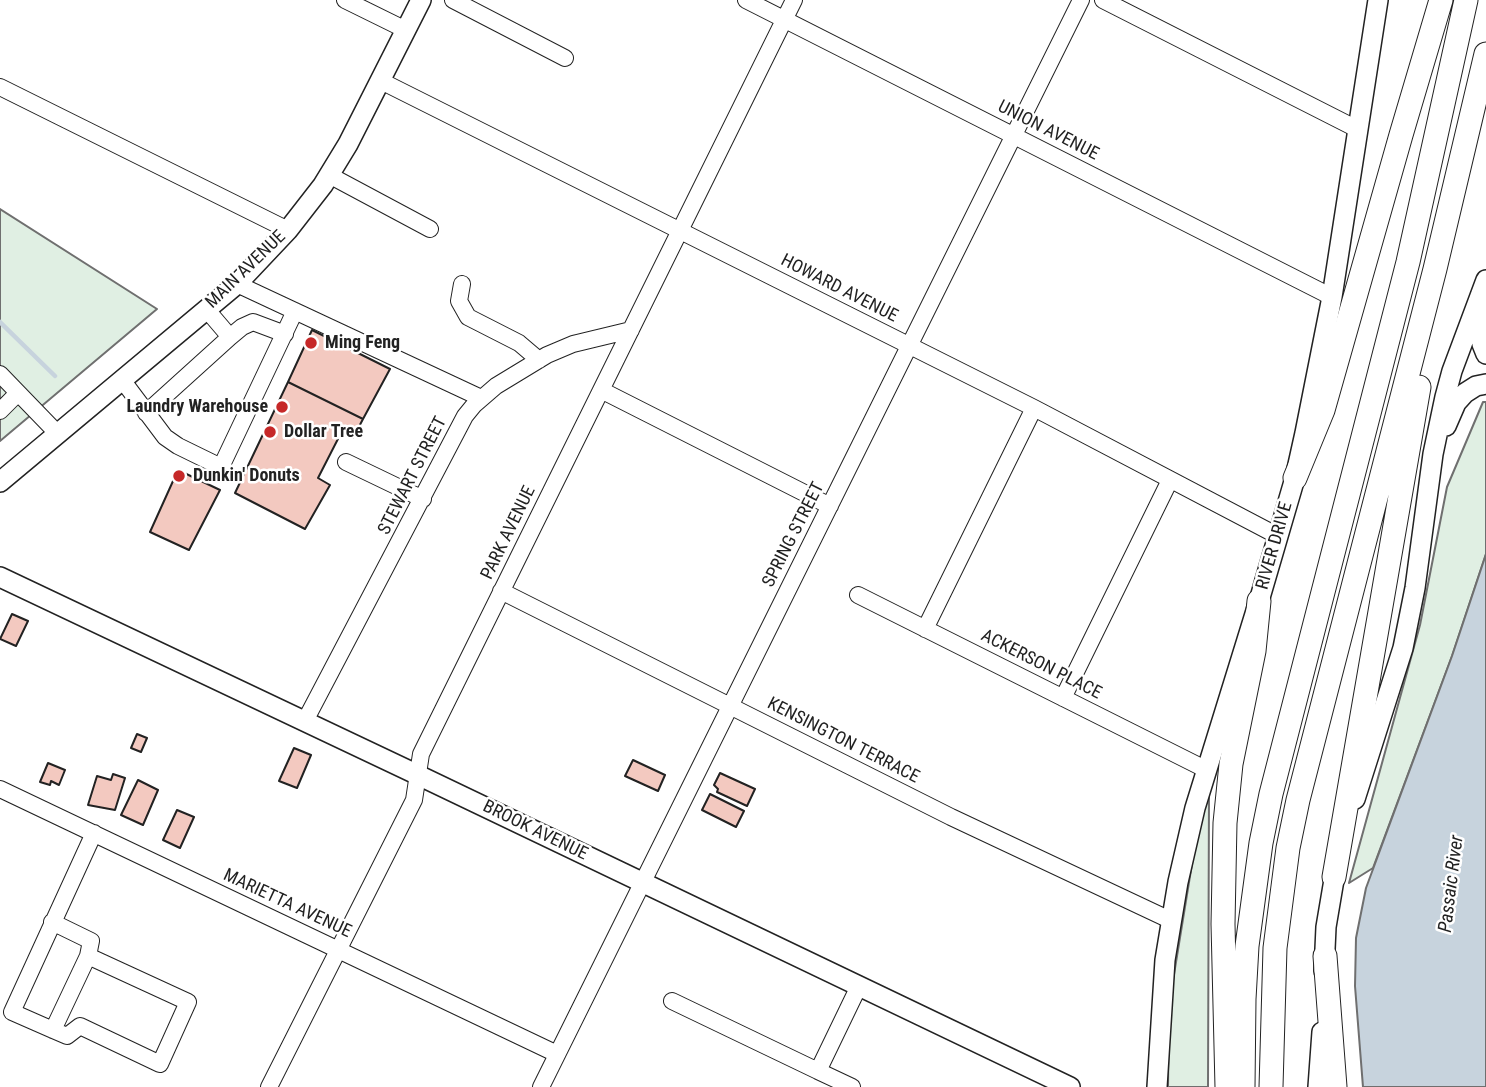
<!DOCTYPE html>
<html>
<head>
<meta charset="utf-8">
<style>
	body { margin:0 }
	canvas { display:block; background:#fff }
</style>
</head>
<body>
<canvas width="1486" height="1087"></canvas>
<script>
const c = document.querySelector('canvas').getContext('2d');
c.lineJoin = 'round';
function paint(path, color) {
  c.fillStyle = color;
  c.fill(path, 'evenodd');
}
function poly(rows) {
  const path = new Path2D();
  for (const r of rows) {
    path.moveTo(r[0], r[1]);
    for (let i = 2; i < r.length; i += 2) path.lineTo(r[i], r[i + 1]);
  }
  return path;
}
function stroke(path, color, width, dash) {
  c.strokeStyle = color;
  c.lineWidth = width;
  c.lineCap = dash ? 'butt' : 'round';
  c.setLineDash(dash || []);
  c.stroke(path);
}
function label(font, color, halo, rows, align = 'center') {
  c.font = font + ' "Roboto Condensed",sans-serif';
  c.lineWidth = 5;
  c.setLineDash([]);
  c.textBaseline = 'middle';
  c.strokeStyle = halo;
  c.fillStyle = color;
  for (const [text, x, y, turn = 0] of rows) {
    c.save();
    c.translate(x, y);
    c.rotate((+turn || 0) * Math.PI / 180);
    c.textAlign = isNaN(turn) ? turn : align;
    if (halo) c.strokeText(text, 0, 0);
    c.fillText(text, 0, 0);
    c.restore();
  }
}
const green = poly([
	[0,209,157,309,0,441,0,209],
	[1483,402,1486,402,1486,554,1452,656,1373,868,1349,883,1420,625,1447,487,1483,402],
	[1209,792,1208,1087,1168,1087,1169,1005,1198,827,1209,792]
]);
paint(green, '#e0efe3');
stroke(green, '#6f6f6f', 2);
const water = poly([
	[1486,554,1486,1087,1363,1087,1355,986,1356,938,1366,888,1452,656,1486,554]
]);
paint(water, '#c7d3dd');
stroke(water, '#6f6f6f', 2);
stroke(poly([
	[0,322,55,376]
]), '#c7d3dd', 4.5);
const building = poly([
	[312,330,390,369,363,419,288,382,312,330],
	[288,382,363,419,353,438,341,433,318,478,330,485,305,529,235,493,288,382],
	[178,470,220,490,189,550,150,532,178,470],
	[12,614,28,621,16,646,0,639,12,614],
	[137,734,147,738,141,752,131,748,137,734],
	[294,748,311,755,297,788,279,781,294,748],
	[633,760,665,775,658,791,625,776,633,760],
	[48,763,65,770,59,785,51,781,50,785,40,782,48,763],
	[720,773,755,789,747,806,717,792,718,789,714,785,720,773],
	[113,774,125,778,115,810,88,805,97,776,111,780,113,774],
	[138,780,158,790,143,825,121,815,138,780],
	[710,794,744,811,736,827,702,810,710,794],
	[177,810,194,817,180,848,163,840,177,810]
]);
paint(building, '#f3c9c0');
stroke(building, '#222', 2);
const minor = poly([
	[345,0,406,30],
	[453,0,565,58],
	[746,0,1332,297],
	[1103,0,1357,129],
	[381,81,1034,408,1278,536],
	[0,87,288,230],
	[329,175,430,229],
	[237,284,481,398],
	[462,284,459,301,468,317,519,343,539,360],
	[230,337,242,327,253,322,285,334],
	[0,374,58,434],
	[123,381,165,437,178,446,221,467,295,311],
	[601,390,830,506],
	[0,411,18,393],
	[146,413,230,337,207,310],
	[346,462,423,499],
	[501,591,951,817,1170,920],
	[858,595,1207,770],
	[925,629,1034,408],
	[1063,698,1170,480],
	[305,721,465,416,474,405,496,386,547,355,573,344,631,330],
	[0,789,557,1054],
	[52,922,91,941,88,956],
	[672,1001,818,1071,859,986],
	[53,1030,88,956,188,1002,160,1064,80,1026,67,1036,53,1030,12,1012,94,833],
	[818,1071,852,1087],
	[269,1087,414,800,421,754,794,0],
	[541,1087,1081,0]
]);
const major = poly([
	[1478,307,1482,344,1486,354],
	[1446,426,1456,403,1465,393,1476,386,1486,384],
	[0,482,237,284,288,230,323,185,348,144,421,0],
	[0,577,418,775,1070,1087],
	[1355,799,1403,648,1415,588,1433,454,1445,397,1452,371,1486,280],
	[1324,971,1326,927,1337,862],
	[1157,1087,1165,960,1178,882,1195,808,1259,601,1295,478,1305,433,1332,297,1378,0],
	[1318,1087,1322,1032]
]);
const highway = poly([
	[1295,478,1323,410,1401,135,1441,0],
	[1334,877,1419,387],
	[1325,956,1335,1087],
	[1227,1087,1223,924,1225,823,1231,764,1254,651,1259,601],
	[1243,1087,1244,999,1247,946,1261,843,1271,794,1408,262,1466,0],
	[1271,1087,1275,948,1288,848,1298,800,1435,269,1486,54]
]);
stroke(minor, '#222', 18);
stroke(major, '#222', 22);
stroke(highway, '#222', 25);
stroke(minor, '#fff', 16);
stroke(major, '#fff', 19);
stroke(highway, '#fff', 23);
for (const [x, y, r, color] of [
	[311,343,7,"#c62828"],
	[282,407,7,"#c62828"],
	[270,432,7,"#c62828"],
	[179,476,7,"#c62828"]
]) {
  const dot = new Path2D();
  dot.arc(x, y, r, 0, 2 * Math.PI);
  c.fillStyle = color;
  c.fill(dot);
  stroke(dot, '#fff', 2.5);
}
label('18px', '#222', '#fff', [
	["UNION AVENUE",1048,131,27],
	["MAIN AVENUE",246,270,-44],
	["HOWARD AVENUE",839,289,27],
	["STEWART STREET",413,476,-63],
	["PARK AVENUE",509,533,-64],
	["SPRING STREET",794,535,-63],
	["RIVER DRIVE",1275,546,-74],
	["ACKERSON PLACE",1041,665,27],
	["KENSINGTON TERRACE",843,741,27],
	["BROOK AVENUE",535,831,26],
	["MARIETTA AVENUE",287,904,25]
]);
label('bold 18px', '#222', '#fff', [
	["Ming Feng",325,343],
	["Laundry Warehouse",268,407,"right"],
	["Dollar Tree",284,432],
	["Dunkin' Donuts",193,476]
], 'left');
label('italic 19px', '#222', '#fff', [
	["Passaic River",1452,884,-83]
]);
</script>
</body>
</html>
